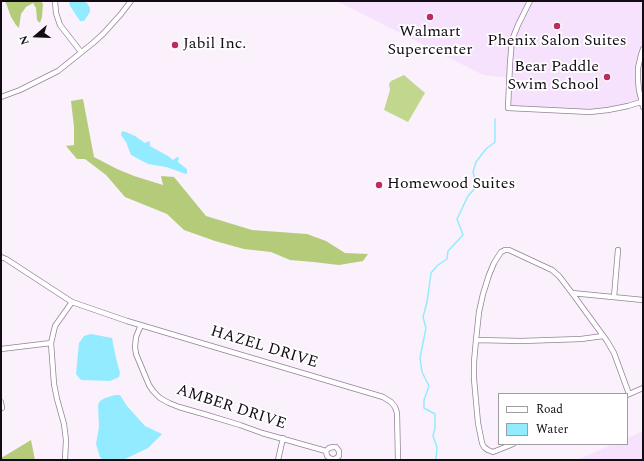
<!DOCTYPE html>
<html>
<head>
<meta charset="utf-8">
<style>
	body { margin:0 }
	#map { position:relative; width:644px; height:461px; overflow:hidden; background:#faf1fc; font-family:Spectral,serif }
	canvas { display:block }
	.frame { position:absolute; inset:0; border:2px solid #120b14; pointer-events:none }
	.legend { position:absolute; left:498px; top:393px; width:130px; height:52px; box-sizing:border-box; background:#fff; border:1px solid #a09da1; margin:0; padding:5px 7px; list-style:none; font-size:12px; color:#120b14 }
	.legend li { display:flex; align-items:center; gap:8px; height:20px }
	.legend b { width:20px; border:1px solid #a09da1 }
	.north { position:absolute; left:16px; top:16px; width:40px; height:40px; -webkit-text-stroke:3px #fff; paint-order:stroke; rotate:251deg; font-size:11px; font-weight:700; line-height:16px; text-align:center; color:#120b14 }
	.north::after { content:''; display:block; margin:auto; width:14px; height:18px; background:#120b14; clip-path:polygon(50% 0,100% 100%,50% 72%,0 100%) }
</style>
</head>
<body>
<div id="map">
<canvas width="644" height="461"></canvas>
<div class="frame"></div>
<ul class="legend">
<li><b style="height:5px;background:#fff"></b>Road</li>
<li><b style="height:11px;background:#93ebff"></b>Water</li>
</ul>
<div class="north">N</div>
</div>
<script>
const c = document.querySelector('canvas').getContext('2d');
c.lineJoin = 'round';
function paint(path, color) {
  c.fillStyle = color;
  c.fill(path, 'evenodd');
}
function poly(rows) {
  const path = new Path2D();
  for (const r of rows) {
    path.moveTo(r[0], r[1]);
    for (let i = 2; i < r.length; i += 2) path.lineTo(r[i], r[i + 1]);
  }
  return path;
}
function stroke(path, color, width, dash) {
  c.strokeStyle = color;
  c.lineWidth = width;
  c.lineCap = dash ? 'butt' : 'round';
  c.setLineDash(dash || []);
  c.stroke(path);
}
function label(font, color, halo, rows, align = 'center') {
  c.font = font + ' Spectral,serif';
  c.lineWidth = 3.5;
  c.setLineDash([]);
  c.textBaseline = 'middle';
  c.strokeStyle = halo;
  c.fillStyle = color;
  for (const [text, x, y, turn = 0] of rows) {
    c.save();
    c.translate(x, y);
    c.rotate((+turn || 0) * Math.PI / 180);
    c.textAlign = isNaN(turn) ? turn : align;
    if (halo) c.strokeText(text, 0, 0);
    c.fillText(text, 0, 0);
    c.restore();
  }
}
paint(poly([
	[337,1,643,1,643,107,641,102,608,110,508,108,509,78,483,75],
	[643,431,643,460,577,460,613,444,627,444,627,438]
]), '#f7e2fd');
paint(poly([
	[404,75,425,93,408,122,384,110,390,90,389,84,391,81]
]), '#c2d78e');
paint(poly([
	[4,1,41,1,43,4,42,17,40,23,37,20,36,8,33,3,26,7,21,14,19,28,16,25,11,17,6,3],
	[83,99,94,157,117,169,134,176,163,185,161,176,174,177,206,216,252,230,307,234,326,241,345,253,368,254,363,261,339,265,313,262,290,260,271,252,244,249,215,241,184,230,167,214,125,197,106,175,85,159,77,159,66,146,74,145,74,127,71,101],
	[31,440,35,460,1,460,1,456,3,457]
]), '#b4cb79');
paint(poly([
	[69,1,82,1,87,3,90,8,90,12,84,21,80,21,70,6],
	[122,131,126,132,135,136,145,143,149,141,150,142,150,146,168,156,173,160,177,157,178,157,179,158,178,162,187,169,187,173,186,174,166,167,148,164,131,155,126,142,121,135],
	[91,334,112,338,116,358,120,373,119,377,110,381,81,380,76,374,79,343,84,336],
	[115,395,120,395,127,406,145,426,162,434,148,448,123,460,103,460,100,457,96,444,99,427,98,405,100,401,105,398]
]), '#93ebff');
stroke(poly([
	[436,460,437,447,433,436,435,428,435,414,424,408,424,400,429,386,422,372,420,358,426,328,423,317,427,302,431,273,438,265,447,259,448,251,463,235,457,219,468,196,477,186,473,172,476,162,486,149,495,142,495,119]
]), '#93ebff', 1.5);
const minor = poly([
	[55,1,56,13,60,25,81,52],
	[530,1,518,25,512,40,510,63,508,108,590,112,608,110,628,106,641,102],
	[643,49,641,55,638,68,638,80,639,90,643,107],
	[1,97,20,90,58,71,93,43,103,34,121,14,131,1],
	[1,257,6,259,72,302,127,321,383,397,391,402,395,407,397,413,398,460],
	[572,293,643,300],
	[614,297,618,250],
	[141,325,136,337,135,347,136,354,149,385,153,391,160,398,169,403,179,407,207,415,240,425,262,433,326,451,327,456,331,459,335,459,339,456,339,451,336,447,333,447,329,448,326,451],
	[476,340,521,341,581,339,603,336],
	[1,349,51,343],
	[627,395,643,388],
	[1,402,2,408],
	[513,444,493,452,488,450,484,447,482,443,478,423,474,379,474,362,476,340,479,312,483,294,489,275,494,263,501,252,505,250,509,250,552,270,559,276,572,293,607,341,614,353,629,394],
	[65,460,66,440,64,424,57,399,54,384,51,343,55,326,72,302],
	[278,460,283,438]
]);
stroke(minor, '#94829a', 6);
stroke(minor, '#fff', 4.5);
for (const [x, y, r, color] of [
	[430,17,4,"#bb2d60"],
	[557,26,4,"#bb2d60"],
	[175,45,4,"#bb2d60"],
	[607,77,4,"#bb2d60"],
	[379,185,4,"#bb2d60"]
]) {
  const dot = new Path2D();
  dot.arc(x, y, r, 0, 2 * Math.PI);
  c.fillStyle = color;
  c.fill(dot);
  stroke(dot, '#fff', 1.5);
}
label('16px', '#120b14', '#fff', [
	["Walmart",430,33],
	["Supercenter",430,51],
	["Phenix Salon Suites",557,42],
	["Jabil Inc.",183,45,"left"],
	["Bear Paddle",599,68,"right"],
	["Swim School",599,86,"right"],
	["Homewood Suites",387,185,"left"]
]);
label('16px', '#120b14', '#fff', [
	["HAZEL DRIVE",264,348,17],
	["AMBER DRIVE",231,408,18]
]);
</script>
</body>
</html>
